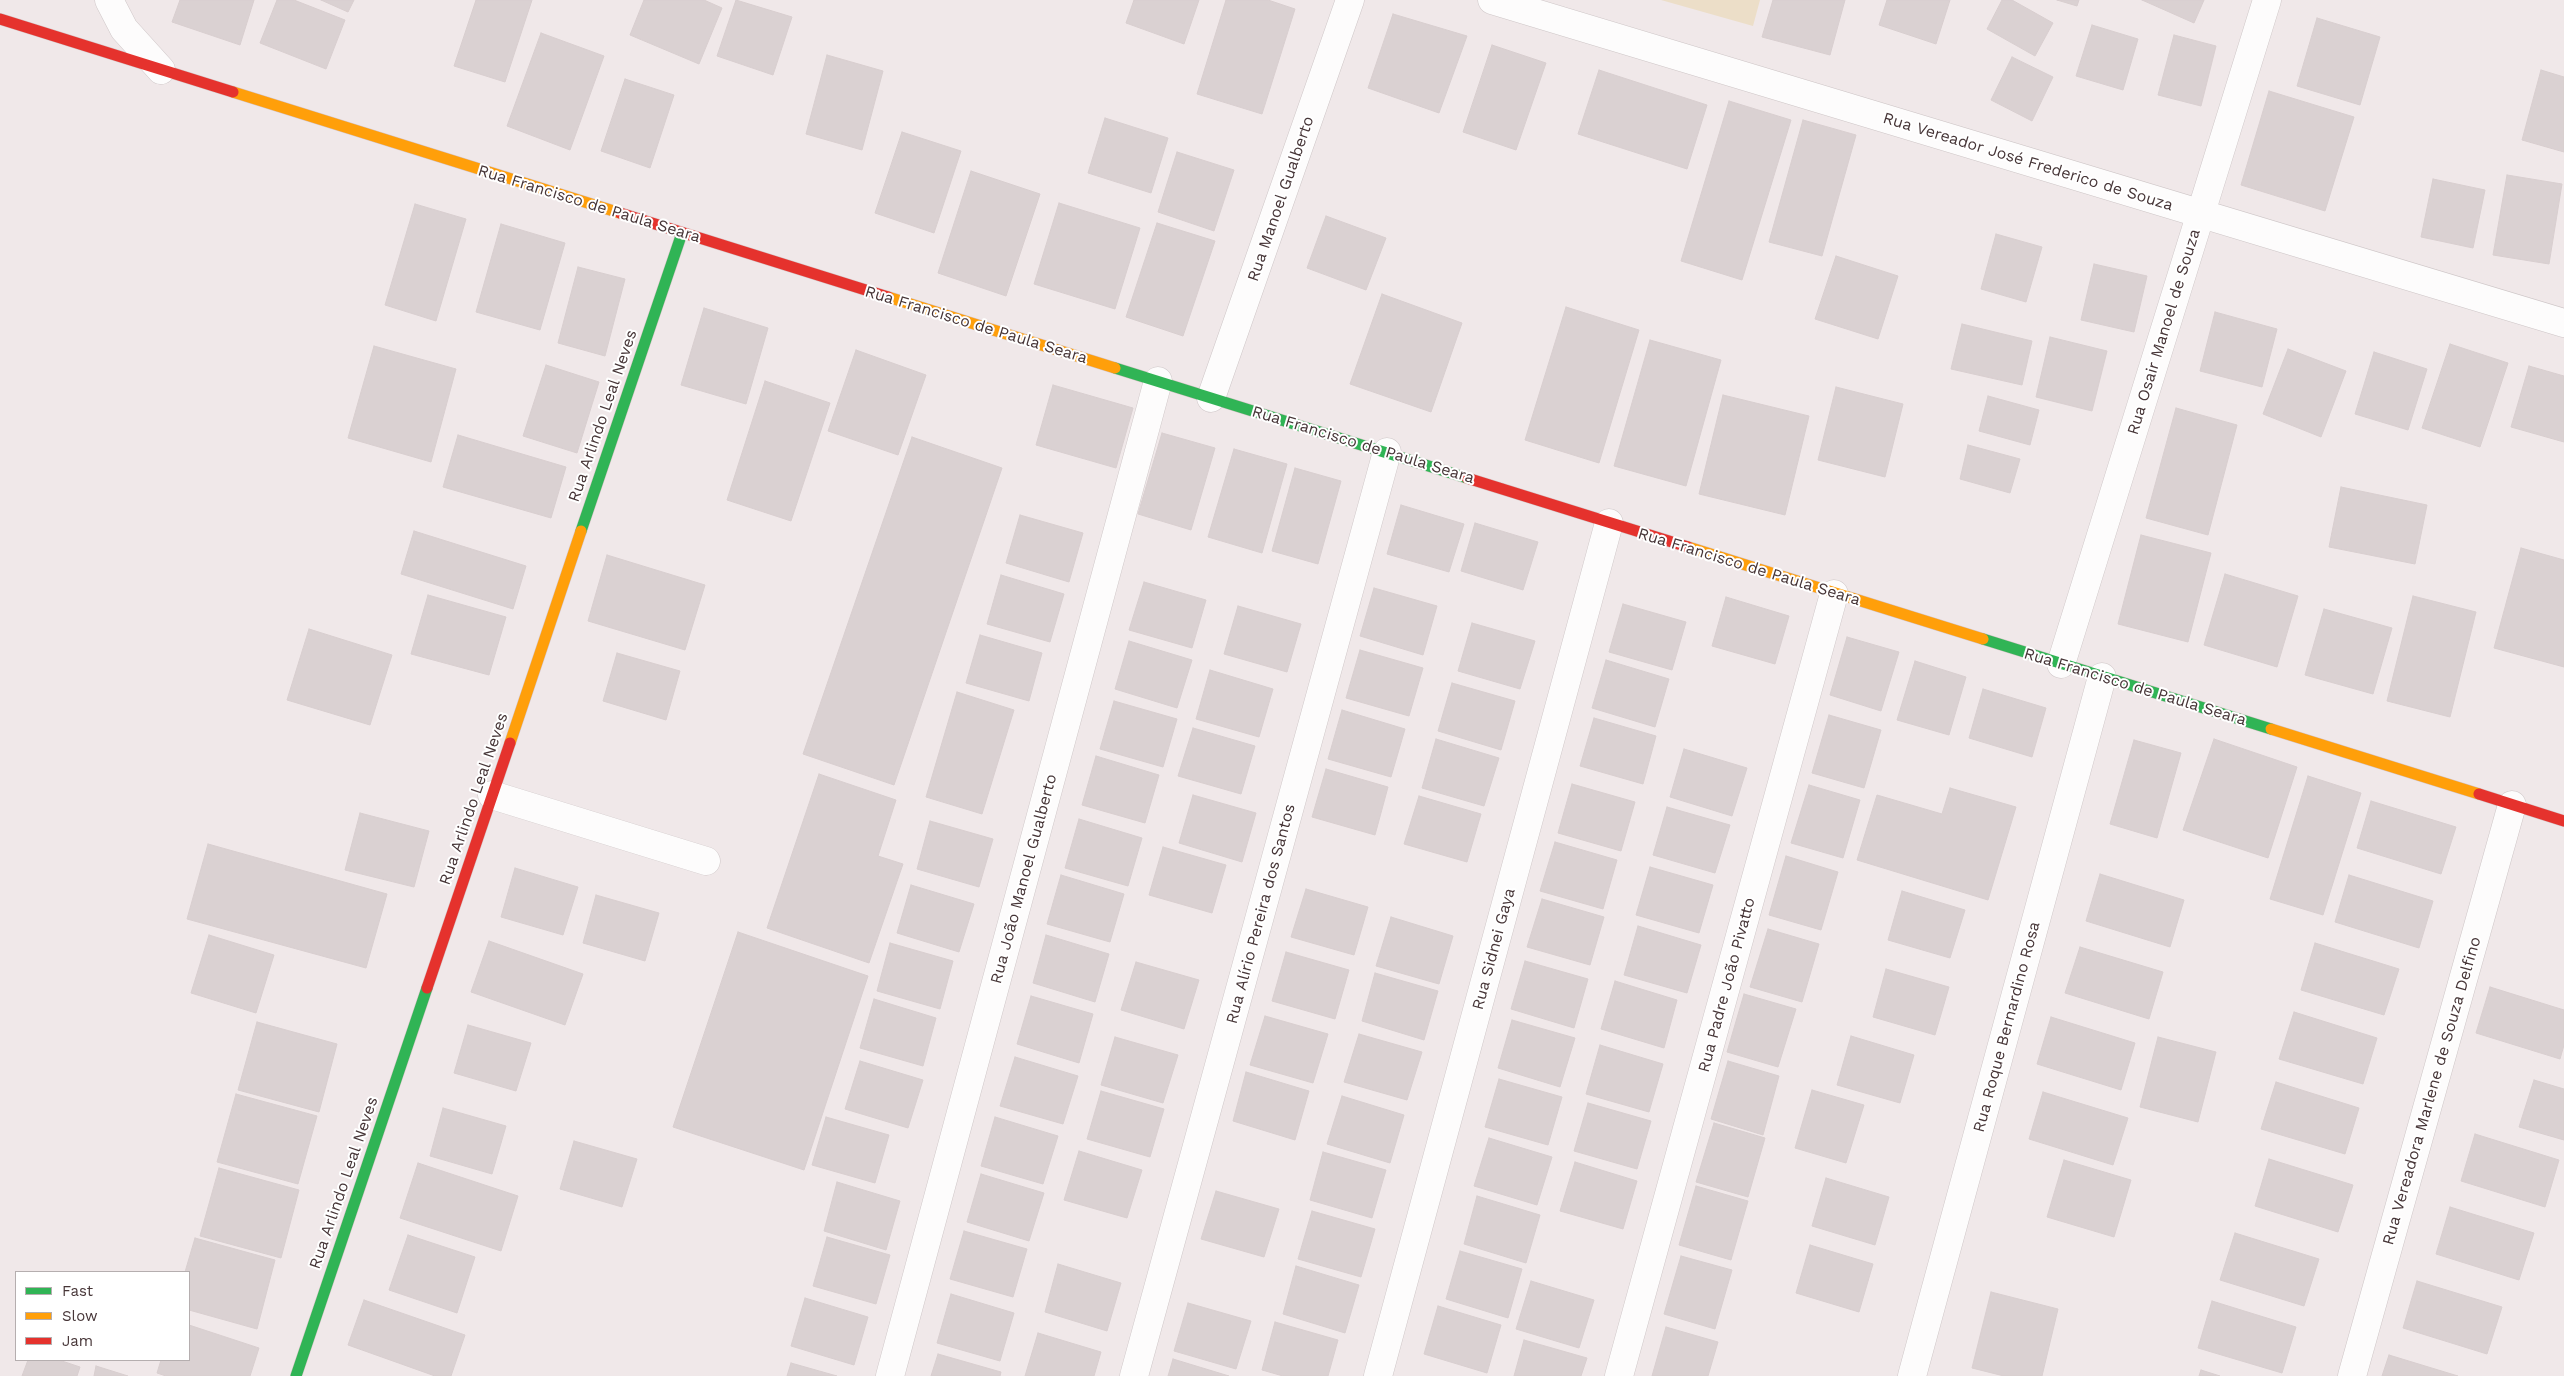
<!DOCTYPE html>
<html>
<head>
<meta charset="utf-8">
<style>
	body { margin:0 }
	#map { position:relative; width:2564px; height:1376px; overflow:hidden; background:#f0e8e9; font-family:"Work Sans",sans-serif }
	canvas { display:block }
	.legend { position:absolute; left:15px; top:1271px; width:175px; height:90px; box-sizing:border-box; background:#fff; border:1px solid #b5aeaf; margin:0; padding:6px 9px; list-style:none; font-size:15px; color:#463537 }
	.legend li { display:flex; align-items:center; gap:10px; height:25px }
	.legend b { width:25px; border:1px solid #b5aeaf }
</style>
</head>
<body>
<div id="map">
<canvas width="2564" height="1376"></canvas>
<ul class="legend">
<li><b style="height:6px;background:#30b455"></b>Fast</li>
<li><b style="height:6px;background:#ff9f0a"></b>Slow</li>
<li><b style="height:6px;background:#e5322d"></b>Jam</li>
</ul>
</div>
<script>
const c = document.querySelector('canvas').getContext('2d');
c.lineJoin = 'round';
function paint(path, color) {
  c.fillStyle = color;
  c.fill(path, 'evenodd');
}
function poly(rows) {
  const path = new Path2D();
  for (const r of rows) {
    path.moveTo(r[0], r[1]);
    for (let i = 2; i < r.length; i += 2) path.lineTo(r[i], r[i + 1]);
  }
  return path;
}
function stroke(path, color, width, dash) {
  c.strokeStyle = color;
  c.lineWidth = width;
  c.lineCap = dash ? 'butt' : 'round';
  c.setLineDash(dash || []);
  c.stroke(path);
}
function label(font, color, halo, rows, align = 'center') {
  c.font = font + ' "Work Sans",sans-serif';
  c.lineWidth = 4;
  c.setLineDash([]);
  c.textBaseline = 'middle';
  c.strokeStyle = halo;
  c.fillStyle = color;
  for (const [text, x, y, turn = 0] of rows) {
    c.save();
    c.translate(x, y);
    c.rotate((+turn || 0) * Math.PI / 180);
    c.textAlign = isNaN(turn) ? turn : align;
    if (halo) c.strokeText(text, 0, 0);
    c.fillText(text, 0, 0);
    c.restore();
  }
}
paint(poly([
	[1661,0,1760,0,1753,26]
]), '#ecdec8');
const building = poly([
	[180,0,254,0,240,45,172,22,180,0],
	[277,0,294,0,345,20,326,69,260,43,277,0],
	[321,0,354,0,348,12,321,0],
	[476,0,532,0,505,82,454,66,476,0],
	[644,0,704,0,722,8,699,64,630,35,644,0],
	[736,0,792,17,773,75,717,56,736,0],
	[1134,0,1199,0,1184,44,1126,23,1134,0],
	[1226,0,1268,0,1295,9,1262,114,1197,94,1226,0],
	[1773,0,1845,0,1830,55,1762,37,1773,0],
	[1887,0,1950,0,1936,44,1879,25,1887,0],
	[2002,0,2012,0,2053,23,2035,56,1987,29,2002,0],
	[2057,0,2079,0,2077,6,2057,0],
	[2142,0,2204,0,2194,23,2142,0],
	[1393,14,1467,36,1439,113,1368,88,1393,14],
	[2317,18,2380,37,2360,105,2297,86,2317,18],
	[2092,25,2138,39,2123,90,2076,76,2092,25],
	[541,33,604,56,570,150,507,126,541,33],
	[2174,35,2216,46,2201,106,2158,95,2174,35],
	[1492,45,1546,63,1516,150,1463,132,1492,45],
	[827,55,883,71,862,150,806,134,827,55],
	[2012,57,2053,77,2032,121,1991,100,2012,57],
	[1599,70,1707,105,1687,169,1578,134,1599,70],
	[2541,70,2564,77,2564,152,2522,140,2541,70],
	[625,79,674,95,650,168,601,151,625,79],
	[2269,91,2354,117,2325,211,2241,185,2269,91],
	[1729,101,1791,120,1742,280,1681,261,1729,101],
	[1105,118,1168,138,1151,193,1088,173,1105,118],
	[1803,120,1856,135,1822,256,1769,242,1803,120],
	[902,132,961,151,934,233,875,213,902,132],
	[1177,152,1234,170,1214,231,1158,212,1177,152],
	[971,171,1040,194,1006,296,938,273,971,171],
	[2507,175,2562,184,2549,264,2493,255,2507,175],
	[2433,179,2485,190,2473,248,2421,237,2433,179],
	[1059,203,1140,228,1115,309,1034,284,1059,203],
	[415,204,466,219,436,321,385,305,415,204],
	[1326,216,1386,238,1366,290,1307,268,1326,216],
	[1157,223,1215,241,1183,336,1126,317,1157,223],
	[501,224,565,243,540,330,476,312,501,224],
	[1996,234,2042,247,2026,302,1981,289,1996,234],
	[1836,256,1898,276,1878,339,1815,319,1836,256],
	[2094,264,2147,276,2134,332,2081,320,2094,264],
	[578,267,625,279,605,356,558,343,578,267],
	[1382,294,1462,323,1431,412,1350,384,1382,294],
	[1566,307,1639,330,1599,463,1525,440,1566,307],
	[704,308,768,328,746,404,681,385,704,308],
	[2215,312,2277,329,2262,387,2200,371,2215,312],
	[1962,324,2032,341,2022,385,1951,369,1962,324],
	[2050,337,2107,351,2092,411,2036,397,2050,337],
	[1650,340,1721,360,1686,486,1614,466,1650,340],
	[2450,344,2508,363,2480,447,2422,428,2450,344],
	[374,346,456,369,431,462,348,438,374,346],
	[2288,349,2346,371,2321,437,2263,414,2288,349],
	[856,350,926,375,898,455,828,431,856,350],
	[2374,352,2427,369,2408,430,2355,414,2374,352],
	[546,365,599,382,577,453,523,436,546,365],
	[2529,366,2564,376,2564,442,2511,427,2529,366],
	[765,381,830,403,791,521,727,500,765,381],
	[1053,385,1133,408,1116,468,1036,445,1053,385],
	[1836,387,1903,404,1885,477,1818,460,1836,387],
	[1723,395,1809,416,1785,515,1699,494,1723,395],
	[1988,396,2039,410,2030,445,1979,431,1988,396],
	[2176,408,2237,425,2208,535,2146,518,2176,408],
	[1162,433,1215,448,1191,530,1138,514,1162,433],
	[458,435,566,467,551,518,443,487,458,435],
	[912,437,1002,468,894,785,803,754,912,437],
	[1968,445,2020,459,2010,493,1960,479,1968,445],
	[1234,449,1287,464,1262,553,1208,537,1234,449],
	[1295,468,1341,481,1318,564,1272,551,1295,468],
	[2341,487,2427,505,2415,564,2329,547,2341,487],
	[1401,505,1464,524,1449,572,1387,554,1401,505],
	[1020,515,1083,533,1069,582,1006,563,1020,515],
	[1475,523,1538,542,1523,590,1461,571,1475,523],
	[414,531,526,566,513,609,401,574,414,531],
	[2141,535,2211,553,2188,642,2118,624,2141,535],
	[2521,548,2564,560,2564,667,2494,648,2521,548],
	[607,555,705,585,685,650,588,621,607,555],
	[2225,574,2298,596,2277,667,2204,645,2225,574],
	[1001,575,1064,594,1050,642,987,624,1001,575],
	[1144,582,1206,600,1192,648,1129,630,1144,582],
	[1374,588,1437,606,1423,655,1360,636,1374,588],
	[428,595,506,617,489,675,411,654,428,595],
	[2413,596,2476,612,2450,717,2387,701,2413,596],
	[1726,597,1789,616,1775,664,1712,646,1726,597],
	[1623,604,1686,622,1672,670,1609,652,1623,604],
	[1238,606,1301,624,1287,672,1224,654,1238,606],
	[2324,609,2392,628,2373,694,2305,675,2324,609],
	[1472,623,1535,641,1520,689,1458,671,1472,623],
	[309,629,392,655,370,725,287,700,309,629],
	[980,635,1042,653,1029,701,966,683,980,635],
	[1847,637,1899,652,1881,711,1830,695,1847,637],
	[1129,641,1192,660,1177,708,1115,689,1129,641],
	[1360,650,1423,668,1409,716,1346,698,1360,650],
	[617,653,680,671,666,720,603,701,617,653],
	[1606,660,1669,679,1655,727,1592,708,1606,660],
	[1915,661,1966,677,1949,735,1897,720,1915,661],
	[1210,670,1273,689,1259,737,1196,719,1210,670],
	[1452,683,1515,701,1501,750,1438,731,1452,683],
	[1983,689,2046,708,2032,757,1969,738,1983,689],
	[957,692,1014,710,982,814,926,797,957,692],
	[1114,701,1177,719,1163,767,1100,749,1114,701],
	[1342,710,1405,729,1391,777,1328,759,1342,710],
	[1829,715,1881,730,1864,788,1812,773,1829,715],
	[1594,718,1656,736,1643,784,1580,766,1594,718],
	[1193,728,1255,746,1241,794,1178,776,1193,728],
	[1436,739,1499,758,1484,806,1422,788,1436,739],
	[2214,739,2297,767,2268,858,2183,830,2214,739],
	[2134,740,2181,753,2157,838,2110,824,2134,740],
	[1684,749,1747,768,1732,816,1670,797,1684,749],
	[1096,756,1159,775,1145,823,1082,805,1096,756],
	[1326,769,1388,787,1375,835,1312,817,1326,769],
	[819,774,896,800,878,856,903,864,869,963,767,928,819,774],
	[2308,776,2361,793,2323,915,2270,899,2308,776],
	[1572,784,1635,802,1621,851,1558,833,1572,784],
	[1809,785,1860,800,1843,858,1791,843,1809,785],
	[1950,788,2016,807,1988,900,1857,860,1877,795,1942,814,1950,788],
	[1193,795,1256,813,1242,862,1179,843,1193,795],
	[1419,796,1481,814,1467,862,1404,844,1419,796],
	[2371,801,2456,827,2441,874,2357,848,2371,801],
	[1667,807,1730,825,1715,873,1653,855,1667,807],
	[360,813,429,831,414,887,345,870,360,813],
	[1079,819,1142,838,1128,886,1065,868,1079,819],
	[930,821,993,839,979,887,917,869,930,821],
	[1555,842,1617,860,1603,909,1540,891,1555,842],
	[208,844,387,894,366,968,187,919,208,844],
	[1163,847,1226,865,1212,913,1149,895,1163,847],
	[1786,856,1838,872,1821,930,1769,915,1786,856],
	[1650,867,1713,885,1699,933,1636,915,1650,867],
	[515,868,578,887,563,935,501,917,515,868],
	[2100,874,2184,900,2170,947,2086,921,2100,874],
	[1061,875,1124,894,1110,942,1047,924,1061,875],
	[2349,875,2433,901,2419,948,2335,922,2349,875],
	[911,885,974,904,959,952,897,933,911,885],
	[1306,889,1368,907,1354,955,1291,937,1306,889],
	[1902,891,1965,910,1950,958,1888,940,1902,891],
	[596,895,659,913,645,961,583,943,596,895],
	[1542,899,1604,917,1590,965,1527,947,1542,899],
	[1391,917,1453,936,1439,984,1376,966,1391,917],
	[1638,926,1701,945,1687,993,1624,975,1638,926],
	[1768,929,1819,944,1802,1002,1750,987,1768,929],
	[738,932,868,976,804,1170,673,1127,738,932],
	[209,935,274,955,256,1013,191,993,209,935],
	[1046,935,1109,954,1095,1002,1033,983,1046,935],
	[489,941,583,974,565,1025,471,992,489,941],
	[890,943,953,961,940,1009,877,991,890,943],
	[2315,943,2399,969,2384,1015,2301,990,2315,943],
	[2080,947,2163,972,2149,1019,2065,993,2080,947],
	[1286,952,1349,970,1335,1019,1272,1001,1286,952],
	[1525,961,1588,979,1574,1028,1511,1009,1525,961],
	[1136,962,1199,980,1184,1029,1121,1010,1136,962],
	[1886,969,1949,987,1935,1035,1873,1017,1886,969],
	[1375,973,1438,991,1424,1040,1362,1021,1375,973],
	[1615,981,1677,1000,1664,1048,1601,1029,1615,981],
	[2490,987,2564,1010,2564,1045,2560,1059,2476,1033,2490,987],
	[1744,994,1796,1009,1778,1067,1727,1052,1744,994],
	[1031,996,1093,1014,1079,1063,1017,1044,1031,996],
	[874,999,936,1018,923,1066,860,1048,874,999],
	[2294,1012,2377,1038,2363,1084,2279,1059,2294,1012],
	[1265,1016,1328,1034,1313,1083,1250,1065,1265,1016],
	[2051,1017,2135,1043,2121,1090,2037,1064,2051,1017],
	[1512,1020,1575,1038,1560,1087,1498,1068,1512,1020],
	[257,1022,337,1044,319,1112,238,1090,257,1022],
	[468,1025,531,1043,516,1091,454,1073,468,1025],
	[1359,1034,1422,1052,1407,1100,1344,1082,1359,1034],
	[1851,1036,1914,1055,1900,1103,1837,1085,1851,1036],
	[1115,1037,1178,1055,1163,1103,1101,1085,1115,1037],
	[2158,1037,2216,1052,2198,1122,2140,1107,2158,1037],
	[1600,1045,1663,1064,1649,1112,1586,1094,1600,1045],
	[1015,1057,1078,1076,1063,1124,1000,1106,1015,1057],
	[860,1061,923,1080,908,1128,845,1109,860,1061],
	[1728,1061,1779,1076,1763,1135,1711,1119,1728,1061],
	[1246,1072,1309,1091,1295,1140,1233,1121,1246,1072],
	[1499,1079,1562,1097,1548,1145,1485,1127,1499,1079],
	[2534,1080,2564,1089,2564,1140,2519,1127,2534,1080],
	[2276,1082,2359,1108,2345,1154,2261,1129,2276,1082],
	[1812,1090,1864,1105,1846,1163,1795,1148,1812,1090],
	[1101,1091,1164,1109,1150,1157,1087,1139,1101,1091],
	[2043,1092,2128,1118,2113,1165,2029,1139,2043,1092],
	[236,1094,317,1116,298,1184,217,1162,236,1094],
	[1342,1096,1404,1115,1390,1163,1327,1144,1342,1096],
	[1588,1103,1651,1121,1637,1169,1574,1151,1588,1103],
	[443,1108,506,1126,492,1174,430,1156,443,1108],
	[826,1117,889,1135,875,1183,812,1165,826,1117],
	[995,1117,1058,1136,1043,1184,981,1166,995,1117],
	[1714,1123,1765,1138,1748,1197,1696,1182,1714,1123],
	[2475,1134,2559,1160,2545,1207,2461,1181,2475,1134],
	[1489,1138,1552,1157,1537,1205,1474,1186,1489,1138],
	[574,1141,637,1159,622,1207,560,1189,574,1141],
	[1079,1151,1142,1170,1127,1218,1064,1200,1079,1151],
	[1323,1152,1386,1170,1372,1218,1310,1200,1323,1152],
	[2269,1159,2353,1185,2338,1232,2255,1206,2269,1159],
	[2064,1160,2131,1180,2114,1237,2047,1217,2064,1160],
	[1575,1162,1637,1181,1623,1229,1560,1211,1575,1162],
	[418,1163,518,1196,501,1251,400,1218,418,1163],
	[219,1168,299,1190,281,1258,200,1236,219,1168],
	[981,1174,1044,1193,1029,1241,967,1222,981,1174],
	[1826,1178,1889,1197,1875,1245,1812,1226,1826,1178],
	[837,1182,900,1201,886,1250,824,1231,837,1182],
	[1696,1186,1748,1201,1731,1260,1679,1245,1696,1186],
	[1216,1191,1279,1209,1264,1257,1201,1239,1216,1191],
	[1477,1196,1540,1215,1526,1263,1464,1244,1477,1196],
	[2450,1207,2534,1233,2519,1280,2436,1254,2450,1207],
	[1312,1211,1375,1229,1361,1277,1298,1259,1312,1211],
	[964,1231,1027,1249,1013,1297,950,1279,964,1231],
	[2235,1233,2319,1259,2304,1306,2220,1280,2235,1233],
	[408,1235,475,1257,457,1313,389,1290,408,1235],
	[827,1237,890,1255,876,1304,813,1286,827,1237],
	[195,1238,275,1260,257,1329,189,1310,189,1272,185,1272,195,1238],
	[1810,1245,1873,1264,1859,1312,1796,1293,1810,1245],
	[1460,1251,1522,1269,1508,1318,1446,1299,1460,1251],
	[1681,1256,1732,1270,1715,1329,1664,1314,1681,1256],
	[1058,1264,1121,1283,1107,1331,1045,1312,1058,1264],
	[1296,1266,1359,1285,1345,1333,1283,1314,1296,1266],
	[1531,1281,1594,1300,1579,1348,1516,1329,1531,1281],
	[2417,1281,2502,1307,2487,1354,2403,1328,2417,1281],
	[1991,1292,2058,1309,2042,1376,2004,1376,1972,1368,1991,1292],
	[951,1294,1014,1313,1000,1361,937,1343,951,1294],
	[805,1298,868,1317,854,1365,791,1346,805,1298],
	[364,1300,465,1335,451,1376,435,1376,348,1345,364,1300],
	[2212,1301,2296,1327,2282,1373,2198,1348,2212,1301],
	[1188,1303,1251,1321,1236,1369,1174,1351,1188,1303],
	[1438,1306,1501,1325,1487,1373,1424,1354,1438,1306],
	[1275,1322,1338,1340,1328,1376,1283,1376,1262,1370,1275,1322],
	[189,1325,259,1348,250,1376,166,1376,157,1373,161,1360,189,1360,189,1325],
	[1666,1327,1718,1342,1708,1376,1652,1376,1666,1327],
	[1038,1333,1101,1352,1094,1376,1025,1376,1038,1333],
	[1524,1340,1587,1358,1581,1376,1514,1376,1524,1340],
	[938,1354,1001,1372,1000,1376,931,1376,938,1354],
	[2389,1355,2458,1376,2382,1376,2389,1355],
	[1173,1359,1229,1376,1168,1376,1173,1359],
	[28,1360,59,1360,80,1367,77,1376,22,1376,28,1360],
	[791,1363,837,1376,787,1376,791,1363],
	[96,1366,128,1376,94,1376,96,1366],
	[2201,1370,2220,1376,2199,1376,2201,1370]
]);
paint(building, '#dad1d2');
stroke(building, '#d8cecf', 1);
const street = poly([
	[109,0,124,29,161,70],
	[1492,0,2564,323],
	[1211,398,1350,0],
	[2061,664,2267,0],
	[492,795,706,861],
	[890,1376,1158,381],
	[1134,1376,1387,452],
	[1378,1376,1609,523],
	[1619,1376,1834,594],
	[1912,1376,2102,677],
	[2352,1376,2512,805]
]);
const fast = poly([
	[1115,368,1467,478],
	[581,531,682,233],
	[1983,639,2271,729],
	[296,1376,427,988]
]);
const slow = poly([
	[233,92,620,213],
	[888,297,1115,368],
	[1688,547,1983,639],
	[2271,729,2479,794],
	[510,743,581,531]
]);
const jam = poly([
	[0,19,233,92],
	[620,213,888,297],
	[1467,478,1688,547],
	[2479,794,2564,821],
	[427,988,510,743]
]);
stroke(street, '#cec6c7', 29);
stroke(fast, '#d4c3c4', 12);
stroke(slow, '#d4c3c4', 12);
stroke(jam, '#d4c3c4', 12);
stroke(street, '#fdfcfc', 28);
stroke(fast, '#30b455', 11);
stroke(slow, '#ff9f0a', 11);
stroke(jam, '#e5322d', 11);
label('16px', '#463537', '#fff', [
	["Rua Vereador José Frederico de Souza",2028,162,17],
	["Rua Manoel Gualberto",1281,199,-71],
	["Rua Francisco de Paula Seara",589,204,17],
	["Rua Francisco de Paula Seara",976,325,17],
	["Rua Osair Manoel de Souza",2164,332,-73],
	["Rua Arlindo Leal Neves",603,416,-71],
	["Rua Francisco de Paula Seara",1363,445,17],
	["Rua Francisco de Paula Seara",1749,567,17],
	["Rua Francisco de Paula Seara",2135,687,17],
	["Rua Arlindo Leal Neves",474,799,-71],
	["Rua João Manoel Gualberto",1024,879,-75],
	["Rua Alírio Pereira dos Santos",1261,914,-75],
	["Rua Sidnei Gaya",1494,949,-75],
	["Rua Padre João Pivatto",1727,985,-75],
	["Rua Roque Bernardino Rosa",2007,1027,-75],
	["Rua Vereadora Marlene de Souza Delfino",2432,1091,-74],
	["Rua Arlindo Leal Neves",344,1183,-71]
]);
</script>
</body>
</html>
